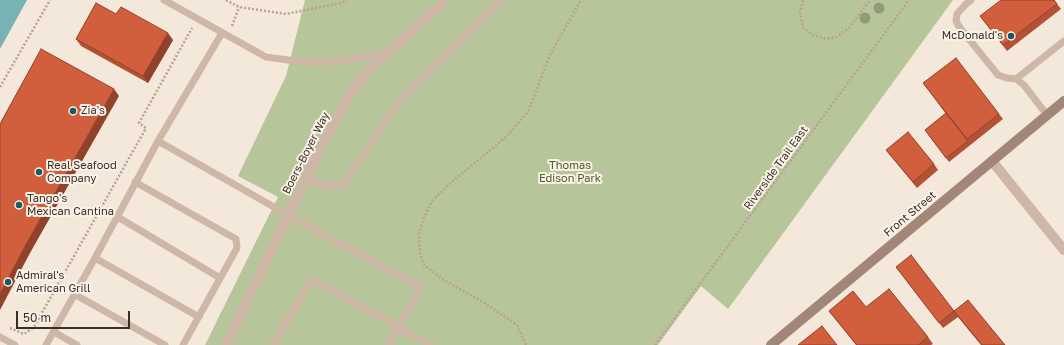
<!DOCTYPE html>
<html>
<head>
<meta charset="utf-8">
<style>
	body { margin:0 }
	#map { position:relative; width:1064px; height:345px; overflow:hidden; background:#f4e8db; font-family:"Golos Text",sans-serif }
	canvas { display:block }
	.scale { position:absolute; left:16px; top:311px; width:114px; height:18px; box-sizing:border-box; border:2px solid #392d28; border-top:0; padding-left:5px; font-size:12px; line-height:14px; white-space:nowrap; color:#392d28; -webkit-text-stroke:3px #fbf2e8; paint-order:stroke }
</style>
</head>
<body>
<div id="map">
<canvas width="1064" height="345"></canvas>
<div class="scale">50 m</div>
</div>
<script>
const c = document.querySelector('canvas').getContext('2d');
c.lineJoin = 'round';
function paint(path, color) {
  c.fillStyle = color;
  c.fill(path, 'evenodd');
}
function poly(rows) {
  const path = new Path2D();
  for (const r of rows) {
    path.moveTo(r[0], r[1]);
    for (let i = 2; i < r.length; i += 2) path.lineTo(r[i], r[i + 1]);
  }
  return path;
}
function stroke(path, color, width, dash) {
  c.strokeStyle = color;
  c.lineWidth = width;
  c.lineCap = dash ? 'butt' : 'round';
  c.setLineDash(dash || []);
  c.stroke(path);
}
function label(font, color, halo, rows, align = 'center') {
  c.font = font + ' "Golos Text",sans-serif';
  c.lineWidth = 4;
  c.setLineDash([]);
  c.textBaseline = 'middle';
  c.strokeStyle = halo;
  c.fillStyle = color;
  for (const [text, x, y, turn = 0] of rows) {
    c.save();
    c.translate(x, y);
    c.rotate((+turn || 0) * Math.PI / 180);
    c.textAlign = isNaN(turn) ? turn : align;
    if (halo) c.strokeText(text, 0, 0);
    c.fillText(text, 0, 0);
    c.restore();
  }
}
paint(poly([
	[305,0,953,0,728,309,701,286,658,345,205,345,278,197,238,176,286,76]
]), '#b7c59a');
paint(poly([
	[0,0,27,0,0,49]
]), '#77b3b4');
stroke(poly([
	[226,0,239,7,286,14,341,3,347,0],
	[803,0,800,13,803,28,813,35,826,39,836,37,849,28,870,0],
	[232,26,239,7],
	[0,87,50,0],
	[10,328,24,334,34,327,146,128,139,123,192,28],
	[526,345,517,325,483,302,445,281,425,266,420,253,419,233,425,215,432,201,447,186,506,137,528,112,550,55,581,0],
	[655,345,909,0]
]), '#baa190', 2.5, [2, 2]);
stroke(poly([
	[164,0,266,57,303,62,342,61,386,53],
	[971,0,965,5,957,14,956,21,960,28,998,75,1007,78,1016,79,1024,85,1047,115],
	[1016,79,1064,41],
	[158,141,288,215,421,287,388,345],
	[306,179,328,186,343,185,399,101,501,0],
	[135,182,236,239,237,248,183,345],
	[116,216,220,278],
	[95,258,199,317],
	[74,294,165,345],
	[54,332,77,345],
	[0,337,15,345],
	[46,345,95,258,158,141,222,33],
	[274,345,309,282,317,282,430,345]
]), '#ceb7a6', 7);
stroke(poly([
	[992,161,1064,250],
	[226,345,324,141,352,92,367,72,386,53,401,41,446,0]
]), '#ceb7a6', 10);
stroke(poly([
	[771,345,1064,101]
]), '#a28677', 10);
c.fillStyle = '#969a79';
for (const [x, y] of [
	[879,8],
	[865,18]
]) {
  c.beginPath();
  c.arc(x, y, 5.5, 0, 2 * Math.PI);
  c.fill();
}
paint(poly([
	[1054,0,1061,9,1007,51,980,16],
	[116,14,173,40,148,83,81,46,76,39],
	[923,83,999,114,1003,119,949,162,928,134,946,114],
	[886,150,934,164,938,170,917,188],
	[896,267,954,311,1005,345,981,345,958,317,943,328],
	[866,307,928,337,933,344,931,345,856,345,829,311]
]), '#b45134');
paint(poly([
	[168,33,173,40,148,83,143,76],
	[114,89,119,96,30,253,0,310,0,294,25,246]
]), '#92422b');
const building = poly([
	[1001,0,1054,0,1057,4,1003,45,980,16,1001,0],
	[96,3,116,14,121,7,168,33,143,76,76,39,96,3],
	[41,49,114,89,25,246,0,294,0,124,41,49],
	[956,58,999,114,967,139,923,83,956,58],
	[946,113,968,141,946,158,925,130,946,113],
	[908,132,934,164,913,182,886,150,908,132],
	[911,255,954,311,968,300,1005,345,982,345,954,311,939,323,896,267,911,255],
	[889,289,928,337,918,345,857,345,829,311,853,291,866,307,889,289],
	[822,326,837,345,798,345,822,326]
]);
paint(building, '#d15e3d');
stroke(building, '#92422b', 1);
for (const [x, y, r, color] of [
	[1011,36,4,"#195b5f"],
	[73,111,4,"#195b5f"],
	[39,172,4,"#195b5f"],
	[19,205,4,"#195b5f"],
	[8,282,4,"#195b5f"]
]) {
  const dot = new Path2D();
  dot.arc(x, y, r, 0, 2 * Math.PI);
  c.fillStyle = color;
  c.fill(dot);
  stroke(dot, '#fbf2e8', 1.5);
}
label('11px', '#392d28', '#fbf2e8', [
	["McDonald's",1003,36,"right"],
	["Zia's",81,111],
	["Real Seafood",47,166],
	["Company",47,179],
	["Tango's",27,199],
	["Mexican Cantina",27,212],
	["Admiral's",16,276],
	["American Grill",16,289]
], 'left');
label('11px', '#392d28', '#fbf2e8', [
	["Boers-Boyer Way",306,153,-63],
	["Riverside Trail East",776,168,-54],
	["Front Street",910,214,-40]
]);
label('11px', '#495a29', '#fbf2e8', [
	["Thomas",570,166],
	["Edison Park",570,179]
]);
</script>
</body>
</html>
